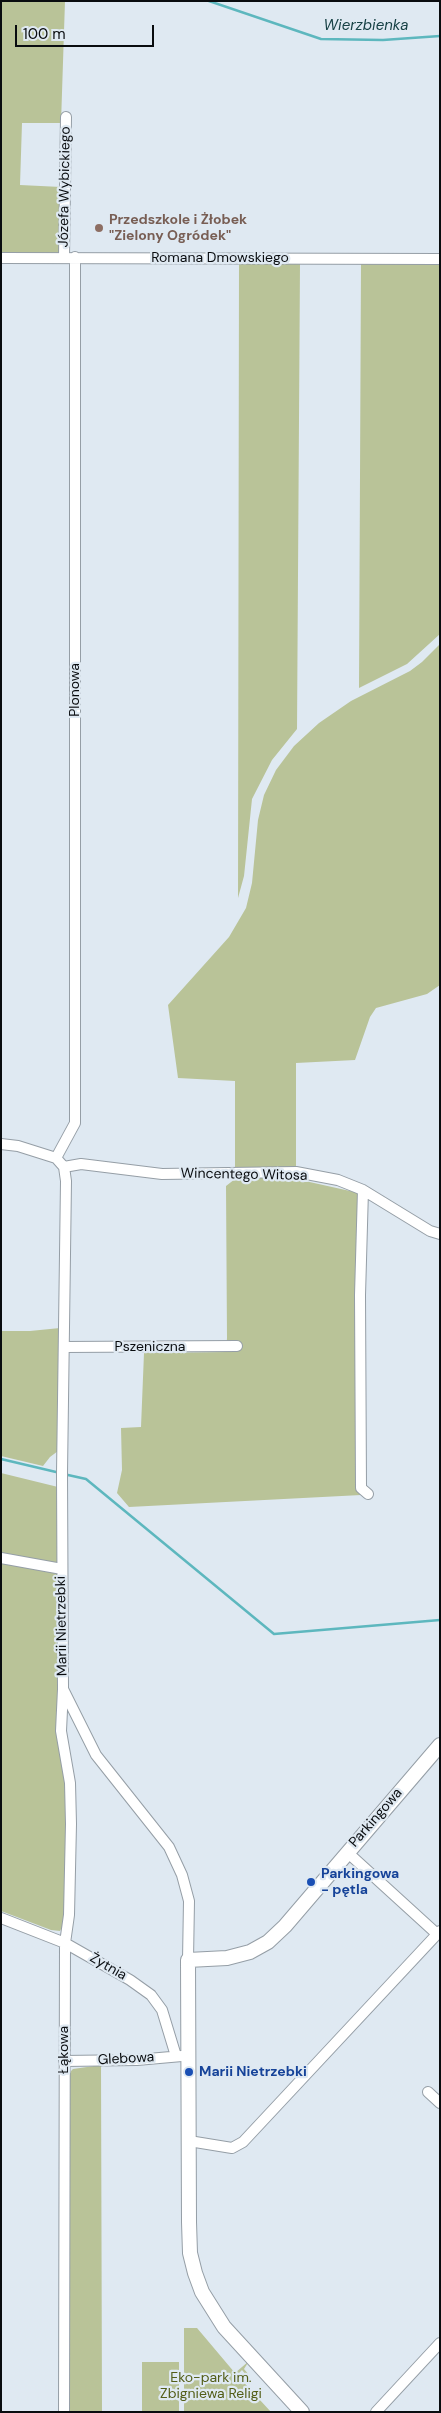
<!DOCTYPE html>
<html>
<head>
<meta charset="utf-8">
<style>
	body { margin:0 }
	#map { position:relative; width:441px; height:2413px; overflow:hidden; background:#dfe9f2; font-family:"DM Sans",sans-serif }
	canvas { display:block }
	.frame { position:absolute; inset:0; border:2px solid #090c0f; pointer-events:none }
	.scale { position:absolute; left:15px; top:25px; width:139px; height:22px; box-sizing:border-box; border:2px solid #090c0f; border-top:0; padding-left:6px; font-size:15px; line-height:18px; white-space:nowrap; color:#090c0f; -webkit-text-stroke:4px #dfe9f2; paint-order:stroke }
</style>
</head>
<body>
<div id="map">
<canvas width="441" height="2413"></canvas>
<div class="frame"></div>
<div class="scale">100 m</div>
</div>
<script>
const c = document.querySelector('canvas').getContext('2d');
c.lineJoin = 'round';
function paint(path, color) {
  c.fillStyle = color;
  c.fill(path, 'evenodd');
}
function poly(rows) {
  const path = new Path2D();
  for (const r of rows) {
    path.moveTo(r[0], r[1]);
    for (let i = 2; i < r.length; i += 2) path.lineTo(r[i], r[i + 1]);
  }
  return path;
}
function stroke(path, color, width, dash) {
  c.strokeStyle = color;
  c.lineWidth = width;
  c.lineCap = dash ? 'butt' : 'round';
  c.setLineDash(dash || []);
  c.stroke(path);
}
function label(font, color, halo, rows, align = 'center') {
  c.font = font + ' "DM Sans",sans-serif';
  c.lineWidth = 4.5;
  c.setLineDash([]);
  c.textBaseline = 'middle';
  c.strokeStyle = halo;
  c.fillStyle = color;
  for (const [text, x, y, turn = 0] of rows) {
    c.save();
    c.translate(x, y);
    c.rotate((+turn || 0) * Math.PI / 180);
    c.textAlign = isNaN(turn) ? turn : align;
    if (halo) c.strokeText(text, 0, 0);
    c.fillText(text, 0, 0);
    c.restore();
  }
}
paint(poly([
	[1,1,65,1,61,123,22,123,20,185,61,187,61,253,1,254],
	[239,262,300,263,297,729,272,760,252,799,244,876,238,898],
	[440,263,440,634,407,664,359,688,361,264],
	[440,644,440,985,427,994,376,1008,370,1017,355,1060,296,1063,296,1179,359,1193,361,1495,129,1507,117,1493,122,1470,121,1428,141,1427,144,1353,226,1352,227,1338,226,1186,235,1179,235,1081,178,1078,168,1005,229,937,246,908,252,883,258,820,264,795,276,770,294,746,319,723,351,701,410,671,422,662],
	[60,1328,58,1451,50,1457,43,1466,1,1456,1,1331,30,1331],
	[1,1473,58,1487,57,1728,66,1786,65,1922,60,1931,51,1930,1,1911],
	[101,2065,102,2412,68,2412,66,2076,73,2069],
	[184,2328,197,2328,235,2373,249,2361,244,2369,249,2375,247,2376,242,2370,237,2375,271,2412,184,2412],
	[142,2362,179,2362,179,2412,142,2412]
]), '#b9c398');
stroke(poly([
	[209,1,321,39,383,40,440,36],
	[1,1459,56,1472],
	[68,1475,86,1479,274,1634,440,1620]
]), '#5db7be', 2.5);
const street = poly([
	[64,257,66,117],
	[1,258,440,259],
	[1,1144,18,1146,56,1158,64,1167,66,1181,62,1473,63,1689,96,1755,169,1847,182,1875,189,1901,188,1960],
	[56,1158,75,1123,75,257],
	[64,1167,81,1164,162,1174,296,1172,338,1180,363,1190,430,1231,440,1234],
	[363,1190,360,1295,361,1488,368,1494],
	[64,1347,237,1346],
	[1,1558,62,1569],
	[63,1689,61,1731,70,1783,71,1824,69,1915,65,1943,64,2412],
	[347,1852,437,1934],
	[1,1918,65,1943,130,1980,151,1995,162,2010,176,2056],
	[64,2061,137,2060,182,2056],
	[428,2092,440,2103],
	[189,2141,232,2148,243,2142,440,1931],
	[376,2412,440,2343]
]);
const secondary = poly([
	[302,2412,224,2327,202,2292,195,2273,190,2253,189,2222,188,1960,227,1958,250,1952,268,1942,285,1926,440,1745]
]);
stroke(street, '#959ea6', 12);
stroke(secondary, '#959ea6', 16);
stroke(street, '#fff', 10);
stroke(secondary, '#fff', 14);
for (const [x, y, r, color] of [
	[99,228,5,"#8d6e63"],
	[311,1882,5,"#1a4fb4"],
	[189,2072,5,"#1a4fb4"]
]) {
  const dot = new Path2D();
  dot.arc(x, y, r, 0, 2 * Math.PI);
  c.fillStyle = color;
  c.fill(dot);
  stroke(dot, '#dfe9f2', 2);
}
label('14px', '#090c0f', '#dfe9f2', [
	["Józefa Wybickiego",65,187,-89],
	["Romana Dmowskiego",220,258],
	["Plonowa",75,690,-90],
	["Wincentego Witosa",244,1175,1],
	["Pszeniczna",150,1347],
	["Marii Nietrzebki",62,1626,-91],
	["Parkingowa",376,1818,-49],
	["Żytnia",108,1967,30],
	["Łąkowa",64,2050,-90],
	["Glebowa",126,2059,-3]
]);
label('bold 14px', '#785e54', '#dfe9f2', [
	["Przedszkole i Żłobek",109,220],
	["\"Zielony Ogródek\"",109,236]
], 'left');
label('bold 14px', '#164399', '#dfe9f2', [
	["Parkingowa",321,1874],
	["- pętla",321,1890],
	["Marii Nietrzebki",199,2072]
], 'left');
label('14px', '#535e18', '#dfe9f2', [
	["Eko-park im.",211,2378],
	["Zbigniewa Religi",211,2394]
]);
label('italic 15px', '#174145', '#dfe9f2', [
	["Wierzbienka",366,26]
]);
</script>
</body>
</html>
